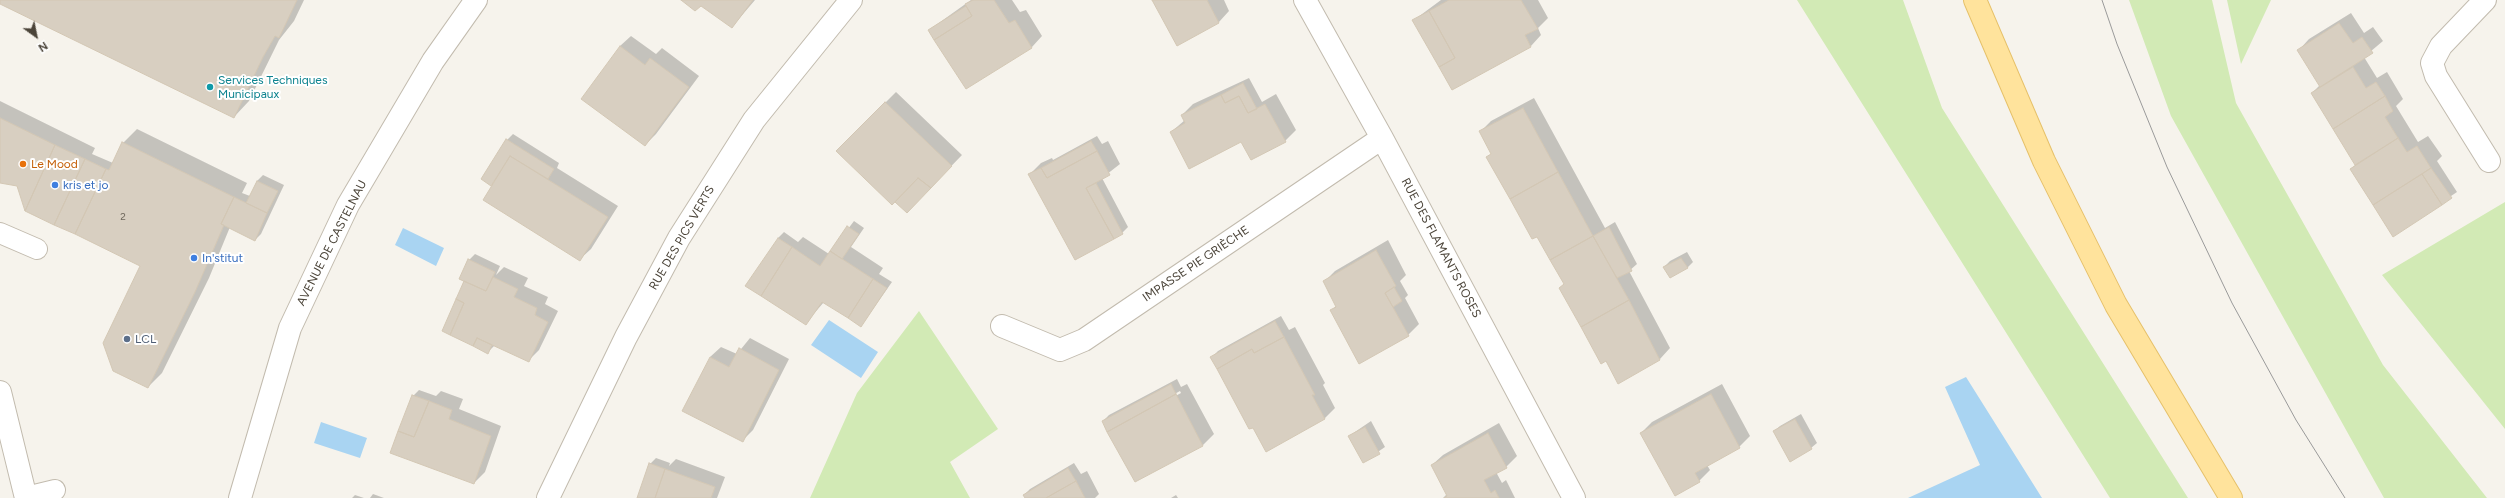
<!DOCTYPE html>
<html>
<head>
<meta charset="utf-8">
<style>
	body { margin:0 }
	#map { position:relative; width:2505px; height:498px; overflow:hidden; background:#f6f3ec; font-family:Figtree,sans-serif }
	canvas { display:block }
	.north { position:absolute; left:16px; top:16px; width:40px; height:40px; -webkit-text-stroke:3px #fff; paint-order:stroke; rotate:147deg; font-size:11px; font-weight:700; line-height:16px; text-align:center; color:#4b4439 }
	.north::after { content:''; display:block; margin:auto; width:14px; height:18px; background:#4b4439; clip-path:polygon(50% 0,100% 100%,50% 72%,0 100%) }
</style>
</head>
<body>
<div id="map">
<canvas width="2505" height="498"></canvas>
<div class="north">N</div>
</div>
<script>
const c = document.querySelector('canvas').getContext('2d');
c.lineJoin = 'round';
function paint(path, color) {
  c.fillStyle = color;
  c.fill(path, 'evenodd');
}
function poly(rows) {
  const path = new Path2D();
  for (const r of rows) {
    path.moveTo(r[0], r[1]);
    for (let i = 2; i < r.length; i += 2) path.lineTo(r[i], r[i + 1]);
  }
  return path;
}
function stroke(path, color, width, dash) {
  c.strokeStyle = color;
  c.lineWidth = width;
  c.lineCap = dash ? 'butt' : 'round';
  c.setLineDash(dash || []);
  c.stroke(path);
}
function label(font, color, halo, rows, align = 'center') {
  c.font = font + ' Figtree,sans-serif';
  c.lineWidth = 4;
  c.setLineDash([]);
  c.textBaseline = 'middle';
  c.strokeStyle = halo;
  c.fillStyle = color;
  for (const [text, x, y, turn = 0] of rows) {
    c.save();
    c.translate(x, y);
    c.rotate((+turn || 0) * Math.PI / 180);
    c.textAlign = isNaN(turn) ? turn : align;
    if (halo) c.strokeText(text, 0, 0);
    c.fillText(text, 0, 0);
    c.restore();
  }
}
paint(poly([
	[1797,0,1903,0,1942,108,2188,498,2110,498],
	[2129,0,2212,0,2236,103,2383,365,2487,498,2384,498,2171,116],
	[2227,0,2271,0,2241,64],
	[2505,202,2505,429,2382,275],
	[919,311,998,429,950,462,970,498,810,498,857,393]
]), '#d2eab5');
paint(poly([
	[403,228,444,248,436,266,395,245],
	[829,320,878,352,861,378,811,345],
	[1966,377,2042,498,1908,498,1980,465,1945,387],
	[321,422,367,438,360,458,314,443]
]), '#a9d4f2');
paint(poly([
	[0,0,304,0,294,21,279,40,249,101,234,117,0,2],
	[683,0,755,0,732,27,701,5],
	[971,0,1012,0,1020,12,1026,10,1042,36,1032,47,966,88,929,30],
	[1153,0,1224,0,1229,11,1219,22,1177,45],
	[1441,0,1538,0,1548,18,1538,28,1541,35,1531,46,1452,89,1414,20],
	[2351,13,2364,33,2373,27,2383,41,2364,57,2377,78,2387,72,2403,99,2396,106,2418,142,2428,136,2442,156,2437,161,2457,192,2393,235,2351,169,2356,164,2312,93,2320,85,2299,50,2309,39],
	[631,36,656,54,662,48,699,76,656,134,645,145,620,46],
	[1249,78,1262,102,1276,94,1296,130,1285,141,1241,140,1171,132,1185,120,1182,115,1193,104],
	[896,92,962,155,907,212,837,151],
	[1534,98,1605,228,1615,222,1637,264,1629,271,1670,348,1660,359,1619,382,1560,288,1565,283,1480,132,1491,121],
	[0,101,95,148,92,154,113,163,123,143,137,129,247,183,242,193,250,196,257,181,263,175,284,185,261,234,255,240,230,227,209,278,162,373,148,387,142,265,18,185,0,182],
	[513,134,559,163,557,168,618,206,591,249,580,259,495,180,491,184,507,140],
	[1097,136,1102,144,1108,141,1120,164,1102,178,1128,227,1122,233,1030,174,1041,163,1052,158,1053,160],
	[854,221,864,228,851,247,883,268,879,274,892,282,861,326,824,302,805,324,778,238,784,232,798,242,803,237,829,254],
	[1388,240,1406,275,1400,281,1408,295,1405,298,1419,324,1408,335,1332,310,1336,306,1324,282,1335,271],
	[1687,252,1693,262,1687,268,1664,267,1670,261],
	[475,254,500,266,496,275,504,267,528,278,524,286,548,297,545,304,558,311,539,350,528,361,495,345,488,352,450,334,469,260],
	[1281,316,1289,330,1295,327,1325,383,1323,385,1335,408,1324,419,1212,357,1218,351],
	[750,338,789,359,753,430,742,441,710,357,721,347,737,354],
	[1177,379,1181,387,1187,384,1214,434,1203,445,1135,481,1103,421,1109,415],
	[1180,391,1181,393,1125,423,1124,422],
	[1722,384,1750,436,1739,447,1707,465,1710,470,1699,481,1641,433,1652,422],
	[419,390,436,396,441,391,463,399,459,409,501,426,485,472,474,483,413,396],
	[1801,414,1817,443,1811,448,1774,431,1780,426],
	[1371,421,1385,447,1363,462,1349,436],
	[1499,423,1517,456,1506,467,1496,472,1502,483,1506,480,1515,498,1443,498,1447,494,1432,465,1443,455],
	[656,458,670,463,669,466,676,459,725,477,717,498,638,498,650,464],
	[1074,463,1081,474,1087,471,1099,494,1095,498,1025,498,1024,495,1030,489],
	[373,494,384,498,370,498],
	[355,495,364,498,352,498],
	[1176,495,1178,498,1171,498]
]), '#0003');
const building = poly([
	[0,0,297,0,279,38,275,36,263,57,234,118,0,4,0,0],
	[681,0,753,0,732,28,701,6,695,11,681,0],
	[973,0,994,0,1009,23,1015,20,1032,48,966,89,934,40,972,16,965,4,973,0],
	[1152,0,1207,0,1219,23,1177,46,1152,0],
	[1449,0,1521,0,1538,29,1525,35,1531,47,1452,90,1439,67,1455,58,1429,11,1449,0],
	[966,6,972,16,934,40,928,30,966,6],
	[1429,11,1455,58,1439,67,1412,20,1429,11],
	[2339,23,2353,43,2362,37,2373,53,2320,87,2297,50,2339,23],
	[620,46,645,65,650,58,689,87,645,146,581,99,620,46],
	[2353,67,2366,88,2376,82,2385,96,2333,129,2311,93,2353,67],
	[1243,83,1257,109,1248,113,1239,96,1225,103,1221,95,1243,83],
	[1221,95,1225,103,1239,96,1248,113,1265,104,1286,142,1251,160,1241,142,1189,169,1170,132,1185,123,1181,115,1221,95],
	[2385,96,2393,111,2385,117,2398,138,2355,165,2333,129,2385,96],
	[885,102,952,166,931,188,918,178,892,205,836,151,885,102],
	[1523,108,1558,172,1510,199,1486,157,1491,154,1479,131,1523,108],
	[0,118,55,145,25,211,17,186,0,183,0,118],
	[2398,138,2407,152,2417,146,2431,168,2373,205,2350,169,2398,138],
	[506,139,554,169,548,179,510,156,491,186,481,179,506,139],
	[1091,141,1097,151,1047,178,1041,168,1091,141],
	[122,142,234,197,221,224,224,225,195,292,148,388,113,371,103,343,140,266,75,234,106,169,109,170,122,142],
	[55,145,85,159,54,225,25,211,55,145],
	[1097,151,1110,175,1086,188,1114,239,1075,260,1028,174,1041,168,1047,178,1097,151],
	[510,156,608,217,580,261,483,200,510,156],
	[85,159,106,169,75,234,54,225,85,159],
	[2431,168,2452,198,2442,205,2422,174,2431,168],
	[1558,172,1593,236,1550,260,1537,237,1532,239,1510,199,1558,172],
	[2422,174,2442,205,2393,237,2373,205,2422,174],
	[918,178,931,188,907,213,895,202,918,178],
	[257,181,278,191,267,213,246,203,257,181],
	[1096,183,1123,234,1114,239,1086,188,1096,183],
	[234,197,267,213,255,241,221,224,234,197],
	[847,226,859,234,842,259,830,251,847,226],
	[1609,227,1632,271,1617,278,1593,236,1609,227],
	[1593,236,1629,300,1581,327,1559,288,1564,284,1550,260,1593,236],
	[778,238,792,247,761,296,745,286,778,238],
	[792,247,820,266,830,251,873,279,848,318,822,302,806,325,761,296,792,247],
	[1376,250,1396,286,1385,293,1409,336,1359,364,1330,310,1336,307,1323,281,1376,250],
	[1681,258,1688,268,1670,278,1663,267,1681,258],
	[468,259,495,272,486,291,459,279,468,259],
	[493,277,518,289,514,297,537,308,535,315,548,322,529,362,477,338,473,346,450,335,464,303,456,299,464,281,486,291,493,277],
	[873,279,887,288,861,327,848,318,873,279],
	[1394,287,1402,301,1393,307,1385,293,1394,287],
	[456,299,464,303,450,335,442,331,456,299],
	[1629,300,1660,360,1618,384,1606,361,1601,364,1581,327,1629,300],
	[1275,321,1284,337,1254,353,1252,349,1217,369,1210,357,1275,321],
	[1284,337,1315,395,1312,395,1325,419,1266,452,1253,428,1249,429,1217,369,1252,349,1254,353,1284,337],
	[477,338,492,345,488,354,473,346,477,338],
	[739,348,779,370,743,442,682,411,710,357,729,367,739,348],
	[1171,384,1176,394,1107,432,1102,421,1171,384],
	[1176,394,1203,446,1135,482,1107,432,1176,394],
	[1711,394,1740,448,1695,473,1700,482,1675,496,1640,433,1711,394],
	[412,395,429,401,414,437,398,431,412,395],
	[429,401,452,410,449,419,491,436,474,484,390,453,398,431,414,437,429,401],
	[1795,419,1812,449,1790,462,1773,431,1795,419],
	[1365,427,1380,454,1363,463,1348,436,1365,427],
	[1488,433,1507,468,1484,480,1491,493,1495,490,1499,498,1444,498,1447,496,1431,465,1488,433],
	[649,463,665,469,655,498,637,498,649,463],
	[1068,468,1076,481,1046,498,1025,498,1023,495,1068,468],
	[665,469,715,487,711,498,655,498,665,469],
	[1076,481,1085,498,1046,498,1076,481]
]);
paint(building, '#d8cfc1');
stroke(building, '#d3c7b4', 1);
const service = poly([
	[0,233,37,249],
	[26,497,55,490]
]);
const minor = poly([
	[1305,0,1382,138,1574,498],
	[2485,0,2441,46,2432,63,2436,76,2489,161],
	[1002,326,1060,350,1084,340,1382,138],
	[240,498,290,328,348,205,433,61,476,0],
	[548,498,626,337,679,238,754,120,851,0]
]);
const tertiary = poly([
	[0,392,26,498]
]);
const primary = poly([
	[1975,0,2044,161,2116,305,2231,498]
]);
stroke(service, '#c2bbae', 22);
stroke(minor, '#c2bbae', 24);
stroke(tertiary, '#c2bbae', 24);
stroke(primary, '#e6c16a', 24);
stroke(service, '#fff', 20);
stroke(minor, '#fff', 22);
stroke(tertiary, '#fff', 22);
stroke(primary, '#ffe39c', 22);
stroke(poly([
	[2102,0,2117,44,2167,167,2232,303,2296,420,2345,498]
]), '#9a9a9a', 1);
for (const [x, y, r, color] of [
	[210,87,4,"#0f9aa8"],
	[23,164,4,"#e8710a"],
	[55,185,4,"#3f7fe0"],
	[194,258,4,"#3f7fe0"],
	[127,339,4,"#5c6f8a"]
]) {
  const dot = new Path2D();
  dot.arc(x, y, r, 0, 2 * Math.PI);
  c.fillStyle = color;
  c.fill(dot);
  stroke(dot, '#fff', 1.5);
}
label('10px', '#6e675b', null, [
	["2",123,217]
]);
label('12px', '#0d838f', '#fff', [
	["Services Techniques",218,80],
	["Municipaux",218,94]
], 'left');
label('12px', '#c56008', '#fff', [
	["Le Mood",31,164]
], 'left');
label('12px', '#366cbe', '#fff', [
	["kris et jo",63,185],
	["In'stitut",202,258]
], 'left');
label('12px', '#4b4439', '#fff', [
	["RUE DES PICS VERTS",682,238,-60],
	["AVENUE DE CASTELNAU",332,243,-63],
	["RUE DES FLAMANTS ROSES",1441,248,62],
	["IMPASSE PIE GRIÈCHE",1196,264,-34]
]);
label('12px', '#4e5e75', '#fff', [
	["LCL",135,339]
], 'left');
</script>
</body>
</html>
